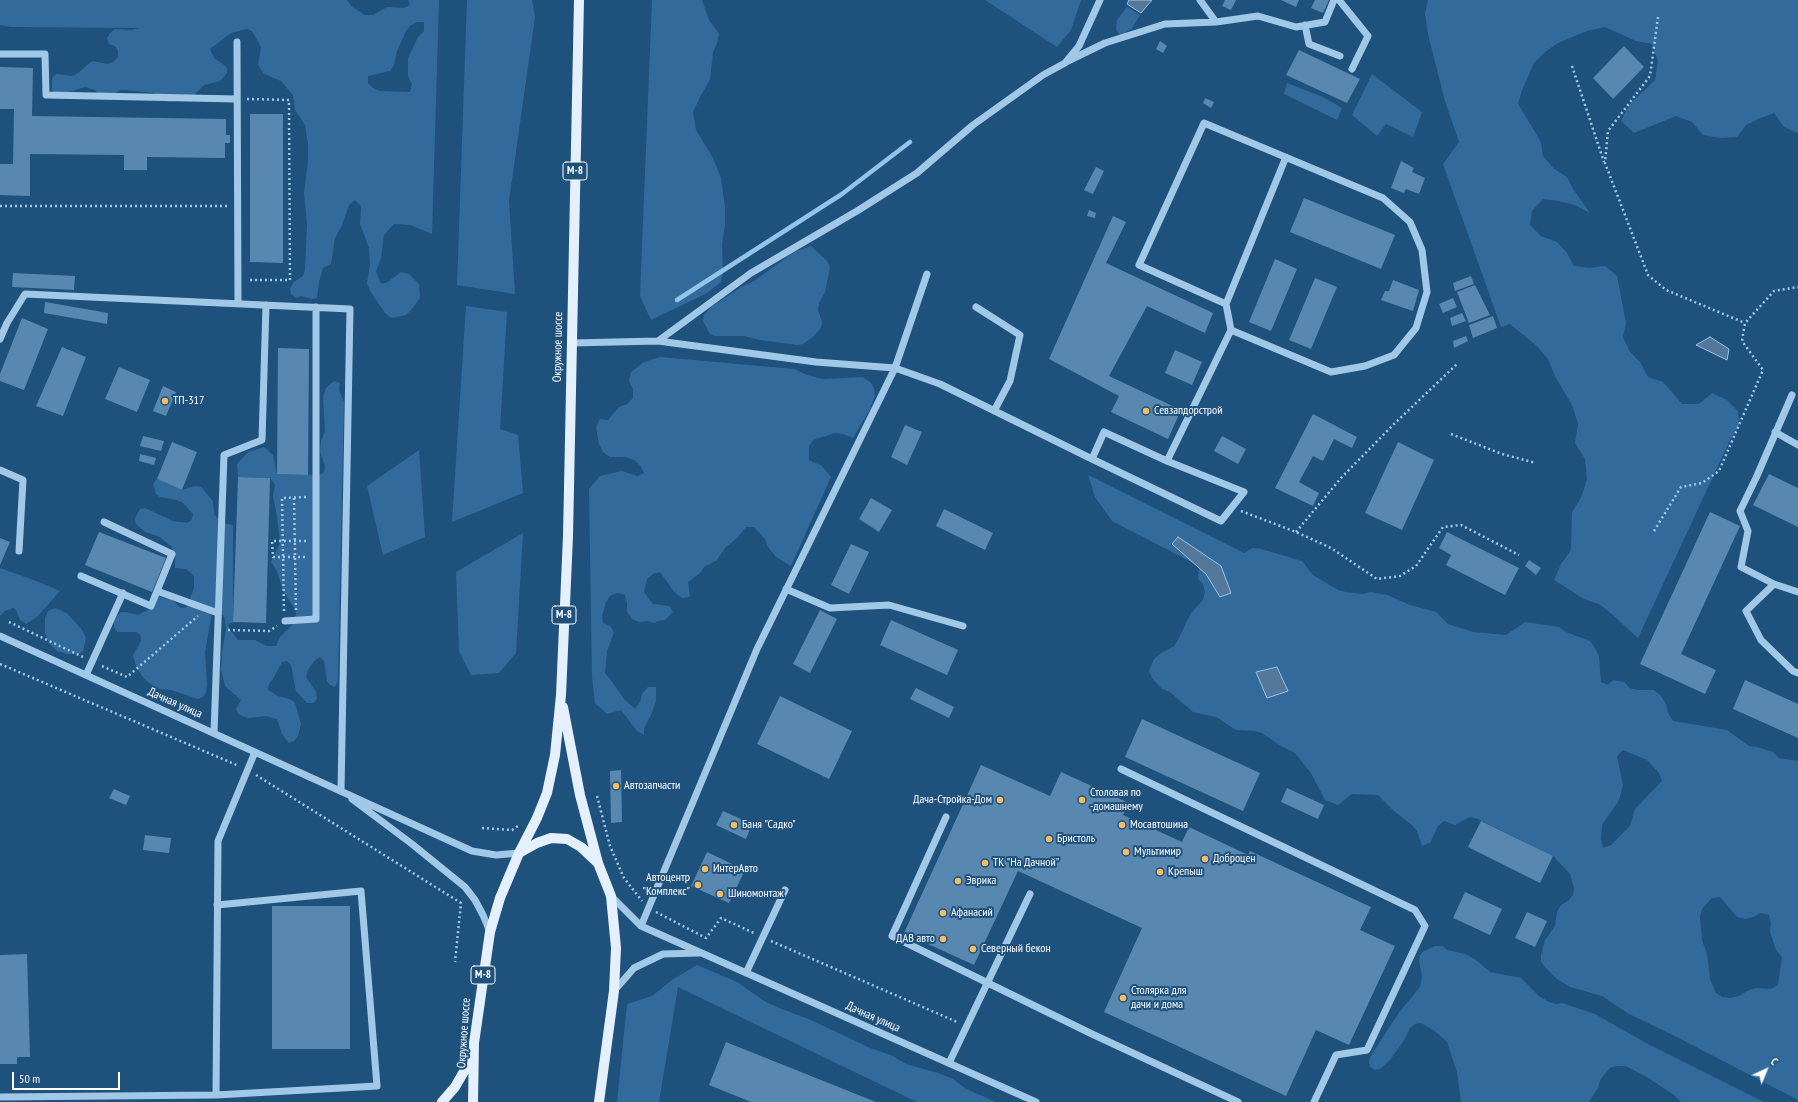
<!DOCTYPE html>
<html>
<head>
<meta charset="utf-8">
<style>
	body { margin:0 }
	#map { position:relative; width:1798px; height:1102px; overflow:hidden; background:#1f517d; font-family:"PT Sans Narrow",sans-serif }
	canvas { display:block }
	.north { position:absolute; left:1746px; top:1050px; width:40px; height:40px; -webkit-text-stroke:3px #1f517d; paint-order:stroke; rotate:44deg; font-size:11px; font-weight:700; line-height:16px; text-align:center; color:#fff }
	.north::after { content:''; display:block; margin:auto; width:14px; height:18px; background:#fff; clip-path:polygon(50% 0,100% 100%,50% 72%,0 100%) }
	.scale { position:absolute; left:12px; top:1072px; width:108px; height:18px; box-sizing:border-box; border:2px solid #fff; border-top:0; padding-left:5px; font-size:12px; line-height:14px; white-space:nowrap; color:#fff; -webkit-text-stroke:3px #1f517d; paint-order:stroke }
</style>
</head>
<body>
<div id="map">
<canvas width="1798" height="1102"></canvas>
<div class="north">С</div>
<div class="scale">50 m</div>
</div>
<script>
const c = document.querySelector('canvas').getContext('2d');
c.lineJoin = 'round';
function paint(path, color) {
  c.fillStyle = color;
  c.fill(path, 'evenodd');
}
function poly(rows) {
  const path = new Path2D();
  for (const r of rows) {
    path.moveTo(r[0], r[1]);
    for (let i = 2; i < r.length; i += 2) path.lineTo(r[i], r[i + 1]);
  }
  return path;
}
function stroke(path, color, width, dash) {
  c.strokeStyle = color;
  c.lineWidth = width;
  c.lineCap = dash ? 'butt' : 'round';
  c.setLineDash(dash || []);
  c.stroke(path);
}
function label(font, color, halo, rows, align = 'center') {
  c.font = font + ' "PT Sans Narrow",sans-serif';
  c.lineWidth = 4;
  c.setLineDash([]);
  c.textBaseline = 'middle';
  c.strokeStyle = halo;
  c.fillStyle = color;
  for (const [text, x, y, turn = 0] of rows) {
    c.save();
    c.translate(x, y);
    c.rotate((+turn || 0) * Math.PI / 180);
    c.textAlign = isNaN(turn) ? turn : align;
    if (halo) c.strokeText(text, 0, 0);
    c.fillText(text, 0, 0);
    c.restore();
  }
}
paint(poly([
	[0,0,347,0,352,7,365,15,373,15,387,7,404,8,410,5,408,0,439,0,432,234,410,225,394,224,384,235,381,258,376,271,381,284,388,282,401,272,409,274,419,284,420,298,411,310,406,315,391,318,385,313,370,291,367,283,370,266,369,248,360,224,361,206,355,200,349,205,342,225,335,238,331,264,323,268,319,282,317,298,312,299,301,296,296,298,291,294,290,288,294,282,303,276,305,270,307,224,304,193,308,162,308,144,305,125,295,110,293,95,281,81,264,74,258,65,261,47,252,31,247,29,231,33,210,49,214,58,223,64,227,68,227,73,220,81,204,85,190,99,169,102,163,100,154,93,126,90,120,90,108,98,103,99,95,90,85,87,55,96,52,90,52,78,56,74,73,76,78,73,92,61,108,64,113,62,118,57,118,51,115,46,109,44,107,38,110,33,115,29,131,30,141,28,11,27,0,25],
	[417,22,424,22,424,31,418,37,408,58,408,76,412,84,410,92,380,91,373,88,368,83,368,76,390,71,394,65,397,51,406,31,410,26],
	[467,0,532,0,535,17,509,201,515,294,457,285],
	[652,0,702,0,709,20,719,34,717,43,713,52,710,80,701,95,693,112,696,130,713,158,721,178,725,207,725,225,722,244,723,273,721,282,707,293,651,320,640,296],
	[985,0,1081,0,1071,30,1057,47],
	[1428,0,1798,0,1798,133,1784,127,1774,113,1760,118,1746,125,1737,137,1720,138,1703,135,1692,122,1676,116,1634,133,1621,121,1629,105,1655,80,1658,61,1652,44,1636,41,1605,27,1587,31,1558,43,1545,52,1534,63,1522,90,1518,104,1541,142,1543,156,1554,169,1567,177,1573,189,1590,213,1575,205,1559,201,1543,199,1532,211,1530,225,1541,236,1557,242,1567,253,1574,266,1589,268,1605,266,1617,276,1626,323,1623,337,1630,352,1640,362,1648,377,1663,382,1682,404,1699,404,1712,393,1727,400,1738,411,1739,425,1731,438,1638,638,1613,615,1599,604,1584,599,1554,580,1561,564,1571,550,1572,512,1581,498,1587,479,1585,459,1575,443,1578,424,1573,407,1555,376,1548,359,1537,346,1510,324,1501,327,1443,164,1459,142,1445,101,1428,34,1425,14],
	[1127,7,1140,15,1132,28,1121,36,1116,30,1117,20],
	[1372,74,1422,112,1413,137,1386,124,1377,136,1352,115],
	[1287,83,1323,97,1342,108,1337,120,1284,94],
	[811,246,827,261,830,267,825,292,819,303,818,310,822,322,821,328,813,337,803,344,797,345,760,340,744,336,715,336,710,334,703,321,704,315,711,307,743,286,754,281,794,252],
	[466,306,507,312,500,429,518,435,523,493,452,522],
	[660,357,794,369,807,375,823,379,863,377,870,382,874,388,875,395,870,409,853,438,843,434,835,433,813,440,809,446,809,460,822,466,831,477,791,566,776,557,768,547,765,539,754,527,746,527,737,538,725,548,717,560,704,567,700,573,688,582,690,597,682,598,675,593,660,572,653,574,647,579,644,592,648,598,653,604,669,606,673,612,665,620,657,621,655,623,647,621,639,622,632,619,627,612,627,603,625,595,617,593,610,596,606,602,602,616,603,623,610,626,614,632,607,651,605,673,610,679,624,699,635,709,640,702,642,694,648,687,656,687,656,701,651,715,644,728,644,735,637,731,621,710,607,714,595,703,592,677,589,489,600,476,622,471,637,476,644,473,640,465,634,460,625,457,610,457,603,452,599,444,596,427,600,419,608,420,619,407,627,404,633,398,633,389,629,381,631,372,644,362],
	[334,381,340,383,339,390,344,402,338,681,335,687,330,685,327,681,324,661,320,657,315,660,308,670,306,677,316,692,317,699,313,703,307,703,296,691,291,665,287,661,282,662,273,679,269,684,268,690,278,696,290,699,295,703,301,724,298,736,294,741,289,743,282,734,277,719,266,716,248,718,238,714,236,709,241,700,225,686,221,669,222,652,226,630,225,620,223,615,212,613,205,652,207,685,206,692,203,697,198,699,171,690,159,689,149,683,142,676,136,666,133,655,141,641,141,636,137,632,117,632,114,627,114,622,117,616,121,612,126,612,138,615,148,610,151,606,151,596,154,592,158,596,172,600,181,608,187,607,194,588,194,577,191,573,186,569,175,568,175,558,172,547,160,537,145,532,136,524,135,519,137,514,140,509,145,508,173,521,188,523,192,519,193,514,183,503,177,500,160,497,156,494,153,484,157,479,182,490,195,486,201,487,213,501,214,514,222,523,233,525,233,622,228,624,230,630,238,640,255,640,266,646,276,646,280,637,292,625,296,614,295,609,283,591,277,571,271,562,280,543,277,516,273,496,275,485,270,478,238,477,237,464,248,452,264,447,273,455,277,474,320,475,324,472,325,467,320,451,321,441,325,431,323,398,326,388],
	[419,450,425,537,383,555,367,486],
	[1088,475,1244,553,1253,548,1261,549,1302,561,1313,575,1338,590,1346,592,1363,594,1371,592,1387,595,1410,605,1436,612,1448,624,1473,632,1506,635,1525,622,1559,627,1566,632,1590,641,1595,648,1599,656,1601,682,1608,685,1613,680,1624,682,1630,688,1638,690,1654,690,1661,696,1666,704,1668,713,1673,721,1727,730,1749,746,1757,747,1773,752,1779,758,1798,761,1798,1100,1673,1035,1629,1014,1602,996,1570,987,1557,979,1546,968,1541,962,1541,955,1545,940,1555,926,1557,912,1561,905,1568,901,1573,895,1574,888,1570,874,1553,856,1478,819,1470,817,1455,825,1444,821,1438,826,1430,843,1422,846,1417,831,1412,825,1394,811,1378,795,1352,794,1338,805,1325,800,1311,773,1295,753,1281,746,1262,733,1255,731,1236,730,1216,717,1193,712,1170,692,1162,689,1152,678,1149,671,1154,659,1160,654,1174,646,1178,640,1191,613,1203,600,1205,592,1203,584,1198,579,1199,566,1112,521,1095,497],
	[1623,750,1647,760,1659,773,1662,781,1635,809,1630,826,1611,845,1603,848,1601,840,1602,825,1619,800,1623,785,1617,756],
	[1720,897,1737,917,1745,919,1754,917,1760,913,1769,915,1771,923,1770,932,1776,950,1782,957,1778,985,1771,989,1755,988,1747,991,1739,996,1730,998,1722,997,1716,993,1710,979,1707,954,1702,940,1700,917,1702,909,1712,898],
	[523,533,516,653,499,673,471,675,459,651,456,572],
	[0,568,36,581,60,591,37,617,26,624,20,620,16,610,13,608,5,611,0,616],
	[55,608,67,613,82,630,86,638,83,651,79,654,67,654,57,651,49,643,45,633,45,618,48,611],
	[1435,946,1442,946,1447,950,1465,954,1476,960,1490,972,1521,978,1539,996,1549,1002,1556,1004,1562,1003,1595,1014,1646,1043,1764,1102,1681,1102,1674,1095,1650,1079,1626,1066,1617,1066,1610,1068,1600,1080,1598,1088,1589,1102,1461,1102,1457,1072,1447,1042,1435,1031,1421,1023,1415,1024,1410,1028,1405,1039,1390,1060,1380,1069,1375,1070,1370,1067,1369,1062,1370,1057,1398,1014,1420,987,1422,976,1419,961,1420,955,1424,951],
	[697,965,737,982,764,1001,779,1008,811,1020,870,1048,893,1056,906,1064,938,1073,953,1079,966,1089,996,1102,917,1102,678,987,659,1102,617,1102,627,1004,652,996,672,980]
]), '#326b9b');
const water = poly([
	[1129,0,1152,0,1141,13,1127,4,1129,0],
	[1710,337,1729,349,1727,360,1696,345,1710,337],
	[1178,537,1221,566,1231,593,1220,597,1206,574,1172,544,1178,537],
	[1277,667,1288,691,1267,698,1256,672,1277,667]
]);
paint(water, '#547899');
stroke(water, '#95c4e9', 1);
stroke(poly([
	[677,300,842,194,910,142]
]), '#95c4e9', 4.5);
paint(poly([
	[1225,0,1236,0,1231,10,1222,6],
	[1281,0,1299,0,1296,7],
	[1315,0,1329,0,1323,13,1311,8],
	[1160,41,1167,46,1163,53,1156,49],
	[1624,46,1644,67,1613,99,1593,78],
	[1299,50,1360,79,1347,103,1286,75],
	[0,67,33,68,32,116,226,119,226,135,230,135,230,143,225,143,225,158,147,157,147,170,124,170,124,155,30,154,30,196,0,195,0,164,13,164,14,109,0,109],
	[1205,98,1214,102,1211,108,1203,103],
	[250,114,283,114,283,263,250,262],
	[1401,161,1414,168,1412,172,1425,178,1419,194,1406,189,1404,193,1391,188],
	[1096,167,1104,171,1093,194,1084,190],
	[1304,198,1395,235,1381,269,1290,232],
	[1089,210,1096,213,1095,218,1087,216],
	[1113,216,1126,222,1106,263,1213,313,1205,333,1147,306,1109,376,1181,410,1168,439,1111,412,1119,396,1049,359],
	[1275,259,1297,269,1271,331,1249,322],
	[13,273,75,276,74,290,12,287],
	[1471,276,1474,284,1455,291,1453,283],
	[1315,278,1337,287,1311,349,1289,340],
	[1393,280,1419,290,1413,311,1381,300,1385,291,1389,291],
	[1475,285,1490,315,1469,323,1457,292],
	[1453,298,1457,307,1443,313,1439,304],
	[45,302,108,313,107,324,44,313],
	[1462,313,1466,321,1452,326,1450,318],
	[1493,316,1497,328,1473,338,1469,325],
	[22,318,48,329,24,390,0,381,0,374],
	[1466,336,1468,341,1454,348,1453,341],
	[62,347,86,357,63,416,36,406],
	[278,348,309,349,308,475,277,474],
	[1175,350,1202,362,1192,385,1165,373],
	[119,367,150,380,137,412,105,399],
	[163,386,176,392,166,416,153,411],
	[1313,414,1357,437,1352,448,1334,439,1323,461,1313,456,1299,482,1319,493,1313,506,1275,488],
	[905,425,922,432,907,465,891,457],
	[143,436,164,441,161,451,140,446],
	[1222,436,1246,449,1238,464,1214,451],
	[172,442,197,452,182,490,157,479],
	[1398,442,1434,460,1402,530,1365,513],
	[140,454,156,458,154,465,139,461],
	[1769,474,1798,488,1798,527,1753,505],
	[238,477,270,478,266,623,233,622],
	[871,498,892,510,879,532,859,519],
	[944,509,993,533,985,550,936,526],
	[1710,512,1740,526,1681,654,1716,670,1705,694,1640,664],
	[99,532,166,558,152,592,85,565],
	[1447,532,1519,568,1505,595,1446,565,1451,555,1439,548],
	[0,538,10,542,0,565],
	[851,544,869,552,849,594,831,585],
	[1529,560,1541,568,1536,575,1525,566],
	[820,610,837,619,810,673,793,664],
	[891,620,958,650,947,675,880,645],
	[1745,680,1798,704,1798,738,1733,709],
	[916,688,954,707,949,718,910,699],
	[780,696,852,731,829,779,757,744],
	[1142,719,1260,773,1243,811,1125,757],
	[981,765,1050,796,1061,772,1129,803,1123,815,1182,842,1189,827,1248,855,1250,851,1371,907,1360,930,1395,946,1349,1045,1316,1030,1286,1096,1104,1012,1142,928,1018,871,974,965,904,933],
	[621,770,622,822,611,823,610,771],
	[1287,788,1324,805,1318,819,1281,802],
	[114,789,130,796,126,805,109,798],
	[723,811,752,824,746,839,716,825],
	[1481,821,1553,856,1540,883,1468,847],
	[145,835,171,838,169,853,143,850],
	[707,852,745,870,729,903,691,886],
	[1465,892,1502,909,1490,935,1453,918],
	[272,906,350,906,350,1049,272,1049],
	[1527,912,1547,921,1535,947,1515,938],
	[27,954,30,1057,17,1057,17,1064,0,1064,0,955],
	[726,1042,876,1102,751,1102,709,1085]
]), '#5887af');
stroke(poly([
	[1658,17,1650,76,1608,131,1605,163,1648,275,1666,290,1745,323],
	[1572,66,1604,162],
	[247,99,289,100,290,280,248,280],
	[0,206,227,206],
	[1451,434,1502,454,1536,463],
	[294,498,296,611],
	[1241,511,1296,532,1331,548,1377,579,1400,576,1416,566,1443,527,1461,525,1519,555],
	[1654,531,1681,487,1702,483,1719,471,1763,370,1742,341,1745,323,1774,291,1798,287],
	[1296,532,1341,478,1393,425,1457,364],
	[306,541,272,541,273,557,306,557],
	[284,611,282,498,306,497],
	[9,622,83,657],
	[228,630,269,631,277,626],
	[0,664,239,766],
	[102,666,127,677,198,616],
	[256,775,461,903,455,962],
	[597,796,610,846,624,878,642,901],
	[482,828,512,830,518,826],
	[656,912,706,938,721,918,754,933],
	[771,941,957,1022]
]), '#a2c8e7', 2.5, [2, 3]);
stroke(poly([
	[1200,0,1216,22,1258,16,1296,27,1325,22,1334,0],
	[1339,0,1368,36,1352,69],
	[1305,25,1309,44,1340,56],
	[237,42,238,304],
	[0,54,45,54,46,95,237,99],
	[1068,61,1105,43,1165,24,1216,22],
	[1226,304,1139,265,1204,123,1383,198,1410,222,1422,250,1427,292,1416,328,1394,355,1365,366,1331,372,1231,330],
	[976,307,1020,335,1010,381,994,411],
	[0,339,7,323,25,294,350,309,341,791],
	[658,341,751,273,857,211,917,173,973,125,1043,75,1065,63,1079,46,1100,0],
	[571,343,658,341,816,362,895,368,927,274],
	[1775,432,1798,445],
	[1167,461,1231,330,1226,304,1286,157],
	[0,470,23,480,19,551],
	[81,576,151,606,172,554,104,522],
	[1774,584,1741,567,1748,531,1740,511,1756,478,1792,395],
	[786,589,830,608,889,605,963,626],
	[157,591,218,613],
	[1798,592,1774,584,1746,611,1761,640,1793,671,1798,673],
	[285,621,316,619,316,307],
	[0,636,472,851,496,855,519,853],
	[86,675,123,593],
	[214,733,224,455,262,440,266,305],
	[1121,769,1415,910,1425,926,1367,1050,1336,1055,1314,1102],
	[352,799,412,844,465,887,475,900,483,915,490,932],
	[946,817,892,936,1092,1034,1238,1102],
	[611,896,641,926,1036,1102],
	[641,926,757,649,895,368,940,384,1092,459,1221,521,1244,492,1167,461,1104,432,1092,459],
	[746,973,785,890],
	[614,991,634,968,663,954,699,953],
	[949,1063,1030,894],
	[216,1095,377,1086,361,891,217,905],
	[0,1097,216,1095,218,841,255,752]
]), '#a2c8e7', 7);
stroke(poly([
	[563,707,580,795,598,863],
	[519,853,537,843,551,838,567,839,581,847,598,863,611,896,616,948,614,991,599,1102],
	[442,1102,455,1087,466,1068,470,1054],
	[473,1102,474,1043,490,932,500,898,519,853,537,818,547,793,555,755,561,695,568,536,579,0]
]), '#e4f0fd', 10);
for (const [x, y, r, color] of [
	[165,401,4,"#f5bc62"],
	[1146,411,4,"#f5bc62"],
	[616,786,4,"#f5bc62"],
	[1000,800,4,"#f5bc62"],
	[1082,800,4,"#f5bc62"],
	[734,825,4,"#f5bc62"],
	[1122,825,4,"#f5bc62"],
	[1049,839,4,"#f5bc62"],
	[1126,852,4,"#f5bc62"],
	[1205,859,4,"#f5bc62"],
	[985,863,4,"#f5bc62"],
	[705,869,4,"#f5bc62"],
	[1160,872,4,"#f5bc62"],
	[958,881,4,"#f5bc62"],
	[698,885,4,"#f5bc62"],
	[720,894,4,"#f5bc62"],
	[943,913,4,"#f5bc62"],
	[943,939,4,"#f5bc62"],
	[973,949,4,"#f5bc62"],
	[1123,998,4,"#f5bc62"]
]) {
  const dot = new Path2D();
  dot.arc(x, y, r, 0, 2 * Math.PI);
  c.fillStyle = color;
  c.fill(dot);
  stroke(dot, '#1f517d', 1.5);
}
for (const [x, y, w] of [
	[575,171,24],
	[564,615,24],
	[483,975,24]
]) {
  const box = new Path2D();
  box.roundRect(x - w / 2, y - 9, w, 18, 3);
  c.fillStyle = '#1f517d';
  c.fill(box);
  stroke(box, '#fff', 1);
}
label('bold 11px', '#fff', null, [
	["М-8",575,171],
	["М-8",564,615],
	["М-8",483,975]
]);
label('12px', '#fff', '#1f517d', [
	["Окружное шоссе",558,347,-89],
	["Дачная улица",175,703,24],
	["Дачная улица",873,1017,24],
	["Окружное шоссе",464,1033,-86]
]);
label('12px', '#fff', '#1f517d', [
	["ТП-317",173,401],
	["Севзапдорстрой",1154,411],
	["Автозапчасти",624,786],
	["Столовая по",1090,793],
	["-домашнему",1090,807],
	["Дача-Стройка-Дом",992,800,"right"],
	["Баня \"Садко\"",742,825],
	["Мосавтошина",1130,825],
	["Бристоль",1057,839],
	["Мультимир",1134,852],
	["Доброцен",1213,859],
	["ТК \"На Дачной\"",993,863],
	["ИнтерАвто",713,869],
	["Крепыш",1168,872],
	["Автоцентр",690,878,"right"],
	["\"Комплекс\"",690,892,"right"],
	["Эврика",966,881],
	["Шиномонтаж",728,894],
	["Афанасий",951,913],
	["ДАВ авто",935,939,"right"],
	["Северный бекон",981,949],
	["Столярка для",1131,991],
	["дачи и дома",1131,1005]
], 'left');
</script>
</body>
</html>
